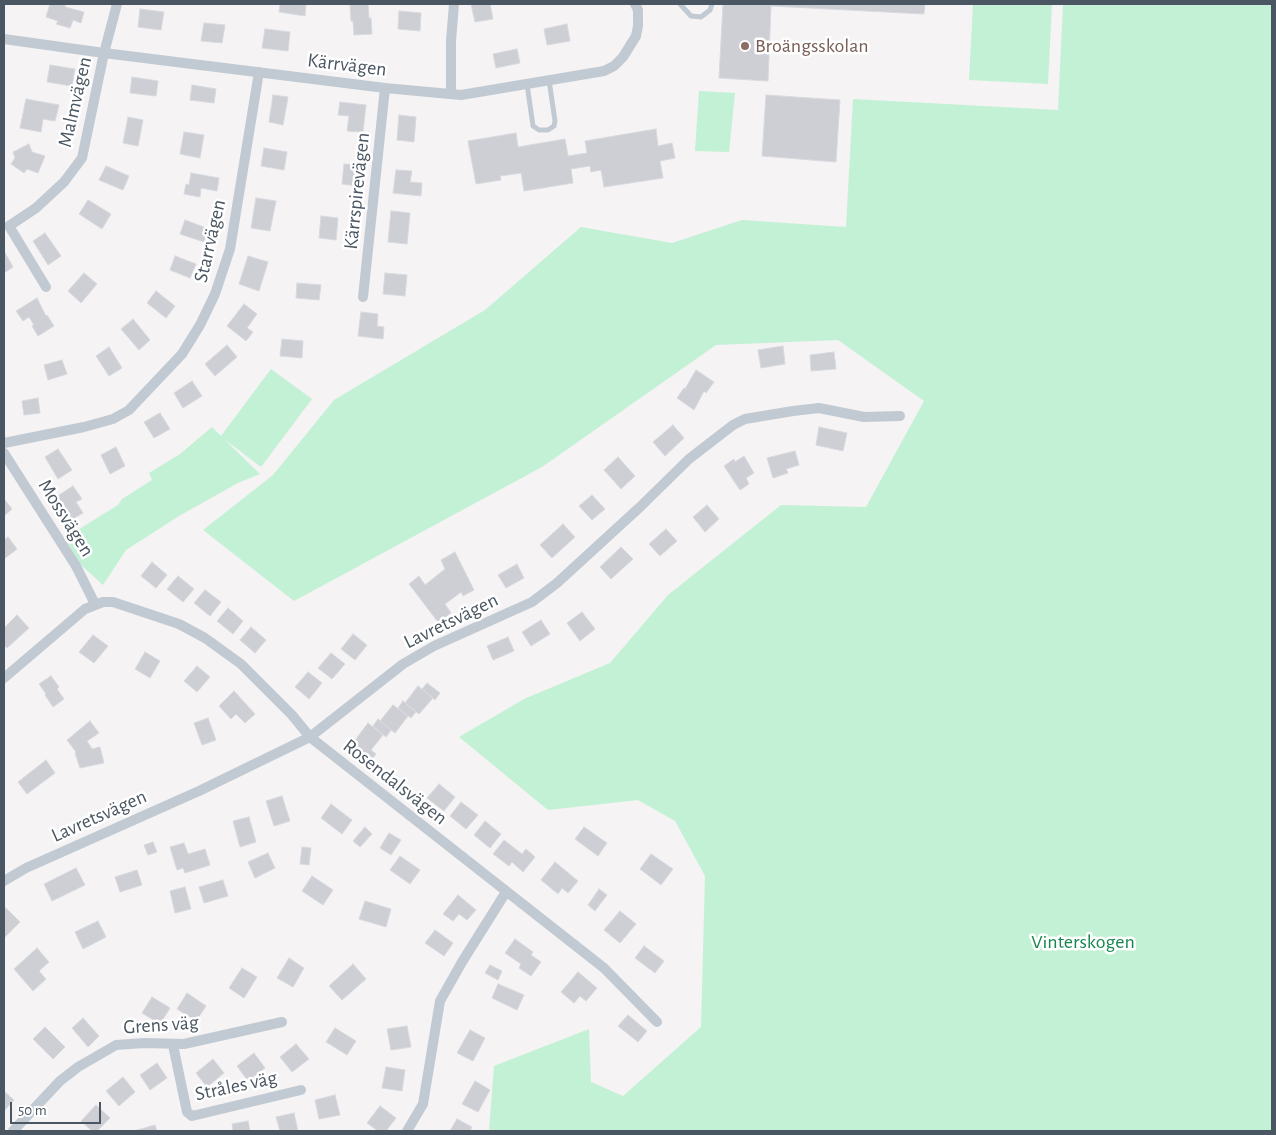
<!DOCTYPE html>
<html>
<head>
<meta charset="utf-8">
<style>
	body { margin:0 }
	#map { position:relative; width:1276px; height:1135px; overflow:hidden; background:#f5f3f3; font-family:"Alegreya Sans",sans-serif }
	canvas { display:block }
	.frame { position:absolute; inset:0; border:5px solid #4a5661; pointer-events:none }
	.scale { position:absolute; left:10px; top:1102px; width:91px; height:22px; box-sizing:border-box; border:2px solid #4a5661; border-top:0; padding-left:6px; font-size:15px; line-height:18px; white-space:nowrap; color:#4a5661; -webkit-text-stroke:4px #fff; paint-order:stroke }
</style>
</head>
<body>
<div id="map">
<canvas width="1276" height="1135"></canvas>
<div class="frame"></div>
<div class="scale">50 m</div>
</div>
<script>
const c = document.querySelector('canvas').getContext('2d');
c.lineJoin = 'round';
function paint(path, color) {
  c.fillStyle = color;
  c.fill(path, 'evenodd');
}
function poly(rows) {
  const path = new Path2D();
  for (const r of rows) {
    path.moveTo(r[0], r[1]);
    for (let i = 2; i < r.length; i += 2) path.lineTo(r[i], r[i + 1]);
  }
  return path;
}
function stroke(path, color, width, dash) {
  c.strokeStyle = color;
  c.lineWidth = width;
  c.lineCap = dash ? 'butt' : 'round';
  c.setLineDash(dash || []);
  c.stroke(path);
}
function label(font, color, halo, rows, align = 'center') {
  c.font = font + ' "Alegreya Sans",sans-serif';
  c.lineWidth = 5;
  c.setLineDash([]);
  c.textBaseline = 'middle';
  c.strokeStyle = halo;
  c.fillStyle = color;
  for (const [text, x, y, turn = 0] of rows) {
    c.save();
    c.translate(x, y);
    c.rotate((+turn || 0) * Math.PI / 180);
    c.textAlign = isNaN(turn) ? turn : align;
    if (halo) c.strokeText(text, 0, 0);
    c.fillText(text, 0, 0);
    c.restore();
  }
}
paint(poly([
	[973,4,1052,4,1048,84,969,80],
	[1063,4,1272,4,1272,1131,489,1131,494,1066,589,1029,591,1082,623,1096,701,1027,705,876,675,821,638,800,548,810,459,737,524,699,610,663,668,595,781,505,866,507,924,401,838,340,716,345,542,467,294,601,203,530,273,475,334,400,485,310,581,227,672,243,742,220,846,227,853,99,1058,110],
	[699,91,735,93,729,152,695,151],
	[271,369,312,399,261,467,224,439,260,474,238,483,179,516,126,550,103,585,80,564,65,538,118,505,122,499,152,480,149,473,180,454,212,427,221,436]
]), '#c3f1d5');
const building = poly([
	[50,4,65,4,65,7,84,12,81,23,73,20,70,28,56,24,58,21,46,17,50,4],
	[280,4,306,4,305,16,279,12,280,4],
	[368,4,369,18,371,18,372,34,354,35,353,21,351,21,350,5,368,4],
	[471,4,490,4,493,19,475,22,471,4],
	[723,4,925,4,924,14,771,6,768,81,719,78,723,4],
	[140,9,164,12,161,30,138,27,140,9],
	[399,11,421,13,420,31,398,29,399,11],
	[204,23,225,25,222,43,201,41,204,23],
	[567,24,570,41,547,45,544,29,567,24],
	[265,29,290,32,288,51,262,48,265,29],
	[517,49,520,63,496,68,493,54,517,49],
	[50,65,75,69,72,86,47,82,50,65],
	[132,77,158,81,156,96,130,93,132,77],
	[192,85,216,89,214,103,190,100,192,85],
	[273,95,288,97,283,125,269,122,273,95],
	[766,95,840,100,836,162,762,156,766,95],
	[26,99,59,105,55,121,43,119,41,132,20,128,26,99],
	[340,102,366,105,363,132,347,131,349,116,338,115,340,102],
	[399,115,416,117,414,142,397,140,399,115],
	[128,117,143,120,138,146,123,143,128,117],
	[656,129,658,146,672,143,675,158,660,161,663,178,604,187,601,170,591,172,590,166,571,169,573,183,524,191,521,173,500,176,501,180,476,184,468,141,516,133,518,147,565,139,568,156,587,153,585,141,656,129],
	[184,132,204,135,200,158,180,154,184,132],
	[29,144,32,152,45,156,38,173,27,169,24,173,11,164,15,158,13,152,29,144],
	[264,148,287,152,284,170,261,166,264,148],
	[344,164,360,165,358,186,342,184,344,164],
	[106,166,129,176,123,190,99,180,106,166],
	[396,170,412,171,410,182,422,183,421,196,393,193,396,170],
	[191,173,219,178,217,191,201,188,200,197,184,194,186,184,189,185,191,173],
	[256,198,276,201,270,231,251,228,256,198],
	[88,200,111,214,102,229,79,214,88,200],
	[391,211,410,213,407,244,388,242,391,211],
	[321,216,338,218,336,240,319,238,321,216],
	[185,220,209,229,204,242,180,234,185,220],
	[45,233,61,256,48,265,33,241,45,233],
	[4,251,13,267,4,273,4,251],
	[175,256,196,264,190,278,170,270,175,256],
	[248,256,268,262,259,291,239,284,248,256],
	[84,273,97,284,81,303,68,291,84,273],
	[385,273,407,275,405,296,383,294,385,273],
	[297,283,321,285,319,300,296,298,297,283],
	[156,291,175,306,166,318,147,303,156,291],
	[37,298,46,316,47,315,54,326,38,336,32,326,34,325,29,317,23,321,16,311,37,298],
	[244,304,257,314,247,328,253,332,246,341,227,326,244,304],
	[361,312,378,314,377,326,384,327,383,339,358,336,361,312],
	[133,319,150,340,139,350,121,329,133,319],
	[282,339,303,341,302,358,280,356,282,339],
	[227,345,237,357,215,376,205,364,227,345],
	[783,346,785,364,761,368,758,350,783,346],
	[109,347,122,368,109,376,96,356,109,347],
	[834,352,836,369,811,371,810,355,834,352],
	[62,360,67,374,48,380,44,365,62,360],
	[696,370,714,382,706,393,704,391,694,410,677,398,684,388,685,389,696,370],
	[192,381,202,396,183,408,174,393,192,381],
	[38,398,40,413,24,415,22,401,38,398],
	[160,413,170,429,154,438,144,422,160,413],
	[673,425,684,438,665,456,653,442,673,425],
	[819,427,847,433,843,451,816,445,819,427],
	[116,447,125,466,110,474,101,455,116,447],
	[58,449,72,470,58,479,45,457,58,449],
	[795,451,799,465,786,469,788,473,773,478,767,458,795,451],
	[744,456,754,473,746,478,749,484,740,490,724,466,734,459,735,462,744,456],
	[618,457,635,476,621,489,604,470,618,457],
	[73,486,82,499,76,502,83,513,71,520,56,497,73,486],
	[592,495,605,509,592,520,579,506,592,495],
	[4,499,12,509,4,516,4,499],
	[707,505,719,519,705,532,693,517,707,505],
	[563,524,575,537,552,558,540,545,563,524],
	[666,529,677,541,660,556,649,544,666,529],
	[8,537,17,549,4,559,4,540,8,537],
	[621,547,633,559,611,579,600,567,621,547],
	[455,552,474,590,463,596,461,592,445,604,451,613,438,622,409,584,419,576,425,585,445,569,441,560,455,552],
	[152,562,167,575,156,588,141,576,152,562],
	[517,564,524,578,506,588,498,575,517,564],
	[178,576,194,589,183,602,167,589,178,576],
	[205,590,221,602,210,616,194,603,205,590],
	[228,608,243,621,233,634,217,621,228,608],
	[582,612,595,629,580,641,567,623,582,612],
	[17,615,29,628,7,648,4,645,4,628,17,615],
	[541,620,550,634,531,646,522,632,541,620],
	[251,627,266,640,255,653,240,640,251,627],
	[353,634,367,645,355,660,341,649,353,634],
	[93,635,108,646,94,663,79,652,93,635],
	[508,637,514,651,493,660,487,646,508,637],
	[145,652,160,661,150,678,135,669,145,652],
	[331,653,345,664,332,679,318,668,331,653],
	[197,666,210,677,197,692,184,681,197,666],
	[308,672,322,683,309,699,295,687,308,672],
	[51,676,59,687,57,689,64,699,53,707,45,695,46,694,39,684,51,676],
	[427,683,440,693,435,700,422,689,427,683],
	[418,686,433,698,419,714,405,703,418,686],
	[234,691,255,714,245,723,236,714,231,719,219,706,234,691],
	[403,701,416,712,411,718,398,708,403,701],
	[393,705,408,716,395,733,380,721,393,705],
	[208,718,216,740,202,745,194,723,208,718],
	[378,719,391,730,386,737,373,726,378,719],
	[90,721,99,733,87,741,92,749,100,747,104,763,80,768,75,753,76,752,67,740,90,721],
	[368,723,383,735,371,750,376,754,370,762,350,747,368,723],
	[46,760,55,773,27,794,18,782,46,760],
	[439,784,455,797,444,811,427,798,439,784],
	[282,796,290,821,274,826,266,801,282,796],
	[461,802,478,815,466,829,450,816,461,802],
	[331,804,352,820,342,834,321,818,331,804],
	[249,817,256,842,240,847,233,821,249,817],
	[485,821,501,834,490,848,474,835,485,821],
	[365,827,372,834,360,847,353,841,365,827],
	[584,827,607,843,598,856,575,839,584,827],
	[389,833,401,840,391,855,380,848,389,833],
	[504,840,522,854,526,849,535,857,523,872,512,862,509,866,493,854,504,840],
	[153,842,157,852,148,855,144,845,153,842],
	[184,843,188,854,205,849,210,865,185,873,183,868,177,870,170,847,184,843],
	[302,847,311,848,309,865,300,864,302,847],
	[268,853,275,868,255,878,248,862,268,853],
	[651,854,673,869,661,885,640,869,651,854],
	[400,856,420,870,410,884,390,870,400,856],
	[555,862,578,881,568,893,562,888,558,894,541,880,555,862],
	[76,868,85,885,52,901,44,884,76,868],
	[137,870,142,885,120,892,115,877,137,870],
	[312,876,333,890,323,905,302,891,312,876],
	[223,880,228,896,204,903,199,887,223,880],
	[185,887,191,909,175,913,170,891,185,887],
	[599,889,607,895,595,911,588,905,599,889],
	[458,895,476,910,467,920,459,914,453,921,443,914,458,895],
	[365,901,391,909,386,927,359,919,365,901],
	[6,908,20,922,4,938,4,910,6,908],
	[620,911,636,924,620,943,604,930,620,911],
	[98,921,106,937,83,949,75,932,98,921],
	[435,930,453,943,444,956,425,943,435,930],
	[515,939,533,952,531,955,541,962,531,976,519,968,521,964,505,953,515,939],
	[644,946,664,961,655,973,635,958,644,946],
	[37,948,49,962,39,971,46,979,33,991,14,969,37,948],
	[289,958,304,968,293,987,277,978,289,958],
	[353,964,366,979,342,1000,329,986,353,964],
	[490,965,502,971,498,980,485,973,490,965],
	[242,968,257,977,244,998,229,988,242,968],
	[578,972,597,988,586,1001,580,996,574,1003,561,992,578,972],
	[498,984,524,995,517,1010,492,998,498,984],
	[187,993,206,1006,196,1021,177,1009,187,993],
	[152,997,170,1008,160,1024,142,1013,152,997],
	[628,1015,647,1031,638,1042,618,1026,628,1015],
	[83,1018,99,1036,88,1047,72,1028,83,1018],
	[407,1026,411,1047,391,1050,387,1029,407,1026],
	[45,1027,65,1047,53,1059,33,1039,45,1027],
	[335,1028,356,1041,347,1055,326,1042,335,1028],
	[470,1030,485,1038,473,1061,457,1053,470,1030],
	[296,1044,309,1059,292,1072,280,1057,296,1044],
	[254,1053,265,1068,248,1081,237,1066,254,1053],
	[213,1059,224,1073,207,1087,196,1073,213,1059],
	[157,1063,167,1078,150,1090,140,1075,157,1063],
	[386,1067,405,1070,402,1091,382,1088,386,1067],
	[123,1077,135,1092,119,1106,106,1091,123,1077],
	[475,1081,490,1090,478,1112,462,1104,475,1081],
	[4,1091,14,1100,5,1110,4,1109,4,1091],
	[335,1095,340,1115,319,1119,315,1100,335,1095],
	[96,1105,110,1118,97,1131,92,1131,81,1121,96,1105],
	[380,1106,396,1118,386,1131,378,1131,367,1123,380,1106],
	[294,1113,298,1131,280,1131,276,1117,294,1113],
	[457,1119,472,1127,470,1131,450,1131,457,1119],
	[248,1121,250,1131,233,1131,232,1124,248,1121],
	[155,1125,157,1131,134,1131,155,1125]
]);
paint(building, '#cdcfd5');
stroke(building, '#d7d9de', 1);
stroke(poly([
	[680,4,691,16,701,17,710,10,712,4],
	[527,84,533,126,539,130,548,130,554,126,555,121,549,80]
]), '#c1cad2', 5);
stroke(poly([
	[4,39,104,53,385,88,461,95,604,71,614,66,623,57,636,36,638,26,638,10,635,4],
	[451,94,451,41,454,4],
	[46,287,9,226,36,208,64,182,82,158,104,53,117,4],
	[363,297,385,88],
	[4,443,84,427,113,419,129,410,182,354,200,325,215,294,230,249,259,72],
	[4,453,76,566,95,604],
	[4,678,85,609,103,602,113,602,179,624,205,638,241,664,292,715,310,737,604,968,657,1022],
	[4,881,26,868,199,791,310,737,403,664,434,646,532,602,557,583,640,507,689,459,733,425,745,419,793,411,819,408,864,417,900,416],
	[173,1045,187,1112,192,1116,301,1090],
	[13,1131,60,1081,78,1067,116,1045,144,1043,184,1044,282,1022],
	[407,1131,423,1104,440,1001,462,962,506,892]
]), '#c1cad2', 10);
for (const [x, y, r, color] of [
	[745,46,5,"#8d6e63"]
]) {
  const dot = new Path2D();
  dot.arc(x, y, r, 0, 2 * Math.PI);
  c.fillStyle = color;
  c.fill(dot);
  stroke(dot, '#fff', 2);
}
label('20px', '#785e54', '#fff', [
	["Broängsskolan",755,46]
], 'left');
label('20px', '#4a5661', '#fff', [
	["Kärrvägen",347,65,7],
	["Malmvägen",75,102,-77],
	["Kärrspirevägen",357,191,-84],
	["Starrvägen",210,241,-77],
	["Mossvägen",66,518,58],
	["Lavretsvägen",451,621,-26],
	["Rosendalsvägen",395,782,38],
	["Lavretsvägen",99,816,-24],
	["Grens väg",161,1025,-4],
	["Stråles väg",236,1086,-12]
]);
label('20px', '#17864f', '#fff', [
	["Vinterskogen",1083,942]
]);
</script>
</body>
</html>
